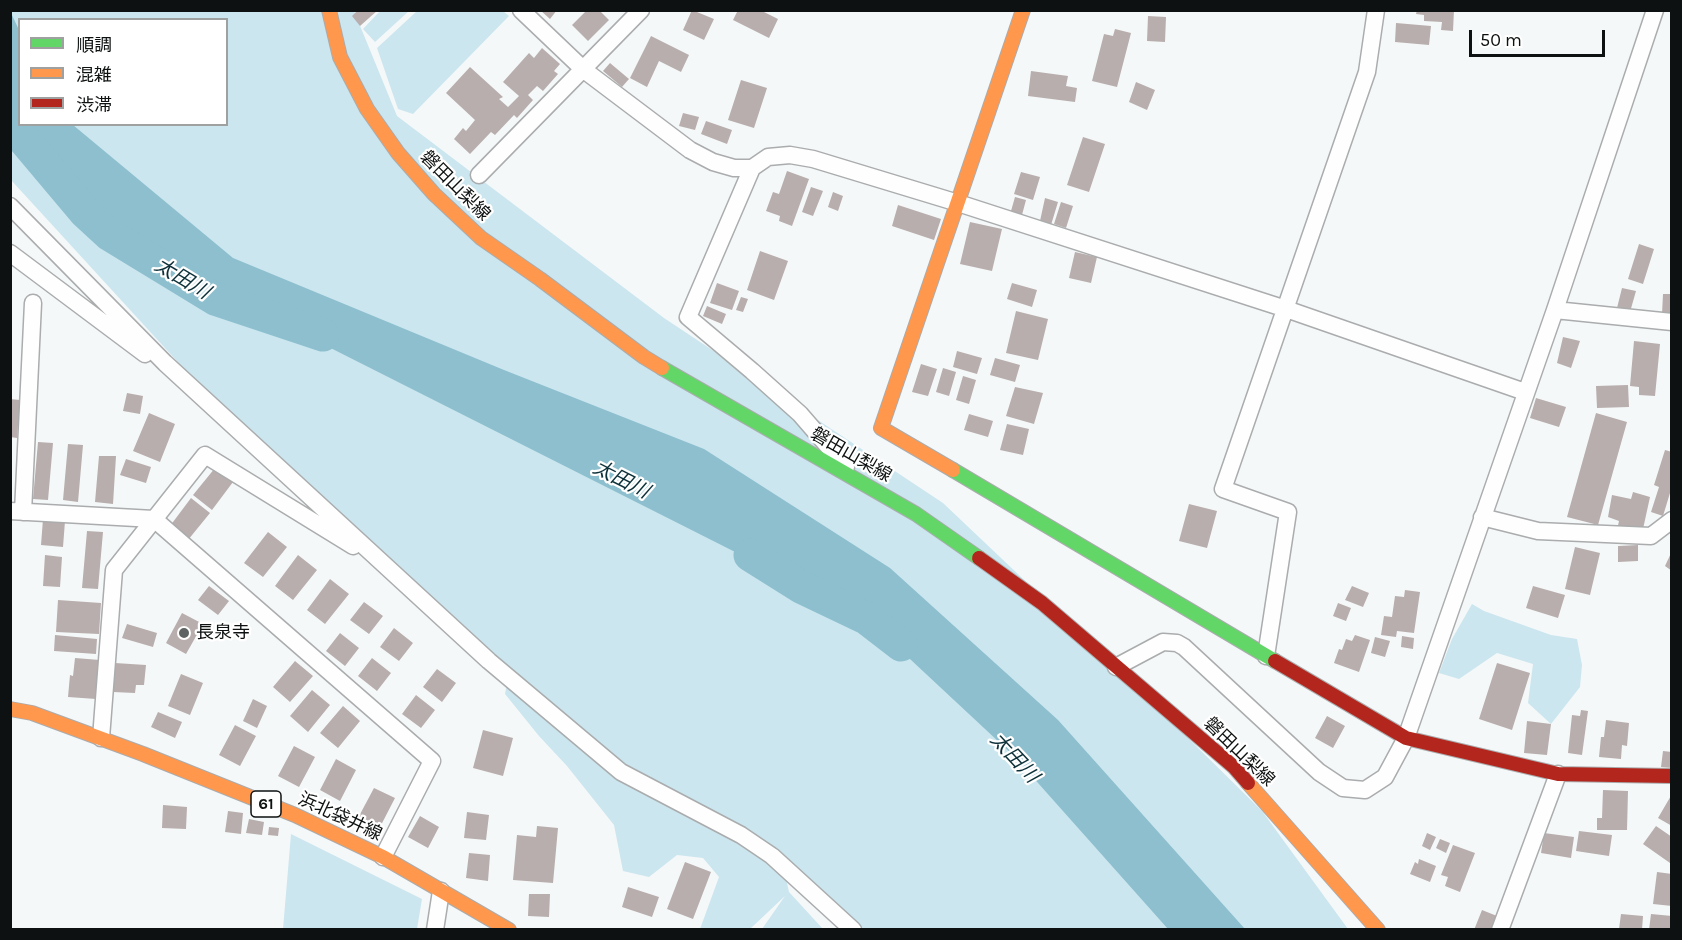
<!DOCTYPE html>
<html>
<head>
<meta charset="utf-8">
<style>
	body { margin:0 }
	#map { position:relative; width:1682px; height:940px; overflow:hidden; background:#f5f8f9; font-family:Karla,"Noto Sans JP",sans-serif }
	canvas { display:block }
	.frame { position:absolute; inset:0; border:12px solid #0e1111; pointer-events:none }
	.legend { position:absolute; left:18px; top:18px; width:210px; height:108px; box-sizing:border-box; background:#fff; border:2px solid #9fa0a0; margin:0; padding:8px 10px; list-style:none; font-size:18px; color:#0e1111 }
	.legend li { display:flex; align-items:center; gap:12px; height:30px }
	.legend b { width:30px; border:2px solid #9fa0a0 }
	.scale { position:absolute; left:1469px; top:30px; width:136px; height:27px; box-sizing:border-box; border:3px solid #0e1111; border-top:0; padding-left:8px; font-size:18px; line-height:21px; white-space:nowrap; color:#0e1111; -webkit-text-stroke:4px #fff; paint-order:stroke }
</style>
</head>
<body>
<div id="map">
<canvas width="1682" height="940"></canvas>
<div class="frame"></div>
<ul class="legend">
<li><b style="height:8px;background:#63d668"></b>順調</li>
<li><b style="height:8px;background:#ff974d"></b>混雑</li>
<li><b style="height:8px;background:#b3261e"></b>渋滞</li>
</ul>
<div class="scale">50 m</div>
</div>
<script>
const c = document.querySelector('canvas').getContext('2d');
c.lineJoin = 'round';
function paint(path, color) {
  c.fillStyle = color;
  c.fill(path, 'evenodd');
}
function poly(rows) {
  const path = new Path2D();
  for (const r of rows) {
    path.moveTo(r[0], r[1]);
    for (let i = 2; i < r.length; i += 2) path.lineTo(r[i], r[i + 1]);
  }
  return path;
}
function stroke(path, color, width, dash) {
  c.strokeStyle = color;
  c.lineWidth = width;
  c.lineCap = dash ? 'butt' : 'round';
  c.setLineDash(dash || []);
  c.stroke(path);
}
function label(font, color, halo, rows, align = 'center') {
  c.font = font + ' Karla,"Noto Sans JP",sans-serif';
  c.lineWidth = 4.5;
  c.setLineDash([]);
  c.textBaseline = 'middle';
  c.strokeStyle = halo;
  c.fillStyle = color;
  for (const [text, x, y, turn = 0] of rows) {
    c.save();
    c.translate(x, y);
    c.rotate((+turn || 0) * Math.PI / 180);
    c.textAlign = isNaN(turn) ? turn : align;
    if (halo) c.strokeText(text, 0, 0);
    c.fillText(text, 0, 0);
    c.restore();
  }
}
paint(poly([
	[11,11,354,11,397,116,664,318,943,503,1116,667,1262,811,1348,929,849,929,784,869,789,892,823,929,762,929,785,896,750,929,700,929,719,877,703,858,677,855,649,877,623,871,614,825,567,766,539,736,505,694,507,683,611,763,241,431,11,180],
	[20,20,226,20,226,124,20,124],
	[380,11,409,11,375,42,363,29],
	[417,11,503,11,509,16,413,114,398,109,377,48],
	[1472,604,1484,611,1551,635,1577,639,1582,665,1580,687,1551,724,1528,703,1533,664,1497,653,1459,679,1439,673,1452,639],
	[291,834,422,899,417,929,283,929]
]), '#cbe6ef');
paint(poly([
	[11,13,19,30,20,124,73,125,233,258,504,370,704,449,890,568,1058,720,1245,929,1168,929,1014,756,866,618,281,323,165,269,85,212,11,123]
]), '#8dbfce');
stroke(poly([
	[10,123,85,212,110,235,215,299,323,335],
	[750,555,801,587,866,618,901,645]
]), '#8dbfce', 33);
paint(poly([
	[358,10,378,10,360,26,352,16],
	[540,10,557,10,550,19],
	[587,10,599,10,609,20,588,41,572,25],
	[692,10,714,19,704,40,683,30],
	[738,10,760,10,778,19,769,38,733,20],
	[1417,10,1454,10,1453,31,1441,30,1442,22,1424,21,1424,15,1416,14],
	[1148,16,1166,17,1165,42,1147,41],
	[1396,23,1431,26,1429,45,1395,42],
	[1115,29,1131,33,1117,87,1092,81,1104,34,1113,36],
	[651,36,689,55,681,72,659,61,647,87,630,78],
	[542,48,560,64,554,71,558,74,543,91,537,86,528,95,533,100,517,118,514,115,495,135,491,132,470,154,454,139,463,128,466,131,475,120,446,93,470,67,503,97,499,99,508,107,519,96,503,82,529,53,534,58],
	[610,63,629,79,622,87,603,71],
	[1031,71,1068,76,1066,86,1077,88,1075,102,1028,96],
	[741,80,767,88,754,128,728,120],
	[1136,82,1155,90,1147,110,1129,102],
	[683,113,699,117,695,130,679,126],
	[706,121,732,130,727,144,701,134],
	[1083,137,1105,144,1089,192,1067,185],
	[787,171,809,179,792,226,779,221,780,216,766,211,773,192,779,194],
	[1021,172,1040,177,1033,200,1014,194],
	[811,187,823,191,813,216,802,212],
	[833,192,843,196,838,211,828,207],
	[1015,197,1026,200,1022,215,1011,211],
	[1045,198,1058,202,1051,225,1040,221],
	[1061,202,1073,206,1066,228,1054,224],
	[898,205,941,219,934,240,892,226],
	[970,222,1002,229,992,271,960,264],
	[1639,244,1654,249,1643,284,1628,279],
	[760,251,788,261,774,300,747,290],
	[1075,252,1097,257,1091,283,1069,278],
	[717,283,739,291,732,310,710,303],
	[1012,283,1037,290,1032,307,1007,299],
	[1622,288,1636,291,1630,312,1617,308],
	[1663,294,1672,294,1672,315,1662,314],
	[741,297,748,299,743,312,736,310],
	[707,306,726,314,722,324,703,316],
	[1016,311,1048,319,1038,360,1006,353],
	[1563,337,1580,341,1571,368,1557,363],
	[1634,341,1660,344,1655,396,1639,395,1639,387,1630,386],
	[957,351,982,358,977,374,953,367],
	[995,358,1020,365,1015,382,990,375],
	[921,364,937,369,928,396,912,392],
	[943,368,956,372,949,396,936,392],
	[963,376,976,380,969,404,956,400],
	[1628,385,1629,407,1597,408,1596,386],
	[1015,387,1043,393,1034,424,1006,416],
	[127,393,143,396,140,414,123,411],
	[1536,398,1566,407,1559,427,1530,418],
	[10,399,20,400,17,438,10,437],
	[149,413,175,424,160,462,133,451],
	[1596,413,1627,422,1598,525,1567,517],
	[969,414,993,421,988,437,964,430],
	[1007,424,1029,429,1023,455,1000,450],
	[38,442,53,443,48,500,33,499],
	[68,444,83,445,78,502,63,500],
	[1665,450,1672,452,1672,493,1670,493,1663,516,1651,512,1659,487,1654,485],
	[99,456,116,456,113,504,95,502],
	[126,459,151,467,146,483,120,475],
	[215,468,233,482,212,510,193,495],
	[1633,492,1650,497,1643,529,1617,530,1619,521,1608,517,1612,495,1631,499],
	[191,498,210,513,188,540,170,526],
	[1189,504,1217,511,1207,548,1179,541],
	[43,519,65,521,63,547,41,545],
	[87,531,103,532,98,589,82,588],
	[268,532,287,547,263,577,244,563],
	[1638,545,1638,561,1618,562,1618,546],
	[1575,547,1600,553,1590,595,1565,589],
	[1672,551,1672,571,1665,566],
	[45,555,62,557,60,587,43,586],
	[298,555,317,570,293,600,275,586],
	[330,579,349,594,325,624,307,610],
	[209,586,229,601,218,615,198,600],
	[1352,586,1369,593,1363,607,1345,600],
	[1533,586,1565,595,1558,618,1526,608],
	[1405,590,1420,592,1414,633,1397,631,1396,637,1381,635,1384,616,1392,617,1395,596,1404,597],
	[58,600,101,603,99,634,56,632],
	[364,602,383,616,369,634,350,620],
	[1338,603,1351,608,1346,621,1333,616],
	[182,613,203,624,186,654,166,643],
	[127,624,157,633,153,647,122,638],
	[394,628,413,643,399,661,380,647],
	[340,633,359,648,345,666,326,651],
	[55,635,97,639,96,654,54,651],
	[1355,635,1370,640,1359,672,1334,663,1339,649,1342,650,1346,639,1352,641],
	[1402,636,1414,638,1413,649,1401,647],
	[1375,637,1390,641,1385,657,1371,653],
	[75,658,100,660,96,699,68,697,70,675,73,676],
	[372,658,391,673,377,691,358,676],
	[295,661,313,676,290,702,273,687],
	[115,663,146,665,144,685,136,685,135,693,113,692],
	[1497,663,1530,673,1512,730,1479,719],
	[437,669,456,683,442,702,423,687],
	[181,674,203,683,190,715,168,706],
	[312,690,330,705,308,732,290,716],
	[416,695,435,710,421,728,402,714],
	[253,699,267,706,257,728,243,721],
	[343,706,360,721,338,748,320,733],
	[1581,710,1588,711,1582,755,1568,753,1572,715,1580,716],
	[158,712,182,722,175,738,151,727],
	[1327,716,1345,726,1333,748,1315,738],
	[1606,720,1629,723,1627,746,1622,745,1621,759,1599,757,1601,737,1604,737],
	[1527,721,1551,724,1547,755,1524,753],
	[235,725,256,736,240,766,219,755],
	[483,730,513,738,503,776,473,768],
	[294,746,315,757,299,787,278,776],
	[1663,751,1672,752,1672,768,1661,767],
	[336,759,356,770,340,801,320,790],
	[374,788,395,798,379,829,358,818],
	[1603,790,1628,791,1627,830,1597,830,1597,818,1602,818],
	[1672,794,1672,826,1658,818],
	[163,805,187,807,186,829,162,828],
	[228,811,243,813,241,834,225,832],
	[467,812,489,815,486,840,464,838],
	[420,816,439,827,428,848,408,837],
	[249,819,264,822,262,835,246,833],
	[537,826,558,828,553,883,513,880,517,835,536,837],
	[1656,826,1672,837,1670,863,1643,844],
	[269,827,279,828,278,836,268,835],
	[1579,831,1612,835,1609,856,1576,851],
	[1427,833,1436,837,1430,850,1422,846],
	[1544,833,1574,837,1571,858,1541,853],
	[1440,839,1450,843,1446,853,1436,848],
	[1453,845,1475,853,1460,892,1445,886,1448,877,1441,875],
	[469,853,490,855,488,881,466,878],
	[1419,859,1436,866,1430,882,1410,874,1415,862,1418,864],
	[685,862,711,872,693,919,667,909],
	[1657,872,1672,874,1672,906,1653,904],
	[628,887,659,897,652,917,622,907],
	[529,894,550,894,549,917,528,916],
	[1482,910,1497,916,1492,930,1474,930],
	[1621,914,1643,916,1642,930,1619,929],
	[1651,914,1672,916,1672,930,1649,930]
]), '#b8aead');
const street = poly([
	[521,10,584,70,690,150,713,162,734,168,752,168],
	[479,175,641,10],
	[10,206,165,363,489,661,621,772,741,835,772,856,853,930],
	[10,253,145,354],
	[1555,310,1672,322],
	[846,467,800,414,752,371,688,317,752,168,768,157,790,155,813,159,958,203,1286,309,1525,392],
	[10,511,154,519,432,761,383,857],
	[23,512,33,303],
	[1482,517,1538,531,1651,536,1672,520],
	[1266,656,1288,512,1223,489,1367,72,1376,10],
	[1116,667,1163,642,1177,643,1184,647,1319,772,1343,788,1365,790,1385,777,1406,738,1555,310,1655,10],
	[101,738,114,570,205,455,353,546],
	[435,930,441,891],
	[1500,930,1558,774]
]);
const fast = poly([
	[662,368,916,514,979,558],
	[953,470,1275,661]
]);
const slow = poly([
	[329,10,340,57,367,109,398,153,434,194,481,238,540,279,644,357,662,368],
	[953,470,881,428,1023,10],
	[10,709,32,713,143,754,295,815,383,857,509,930],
	[1248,783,1378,930]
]);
const jam = poly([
	[979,558,1042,603,1234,767,1248,783],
	[1275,661,1406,738,1558,774,1672,776]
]);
stroke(street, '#aaacad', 19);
stroke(fast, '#aaacad', 16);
stroke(slow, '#aaacad', 16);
stroke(jam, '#aaacad', 16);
stroke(street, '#fefefe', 16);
stroke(fast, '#63d668', 14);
stroke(slow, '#ff974d', 14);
stroke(jam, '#b3261e', 14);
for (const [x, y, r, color] of [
	[184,633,6,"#5f6262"]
]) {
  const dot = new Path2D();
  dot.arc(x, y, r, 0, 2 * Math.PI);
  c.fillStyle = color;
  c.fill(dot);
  stroke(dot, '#fff', 2);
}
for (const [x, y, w] of [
	[266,804,30]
]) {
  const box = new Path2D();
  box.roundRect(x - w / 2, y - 13, w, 26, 4.5);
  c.fillStyle = '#fff';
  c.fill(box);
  stroke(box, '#0e1111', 1.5);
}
label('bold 16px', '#0e1111', null, [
	["61",266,804]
]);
label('18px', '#0e1111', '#fff', [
	["磐田山梨線",455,186,45],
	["磐田山梨線",851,455,30],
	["磐田山梨線",1239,752,44],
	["浜北袋井線",340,817,25]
]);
label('18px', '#0e1111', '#fff', [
	["長泉寺",196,633]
], 'left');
label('italic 20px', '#0c3039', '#fff', [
	["太田川",182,279,31],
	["太田川",621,480,27],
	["太田川",1014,758,47]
]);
</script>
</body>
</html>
